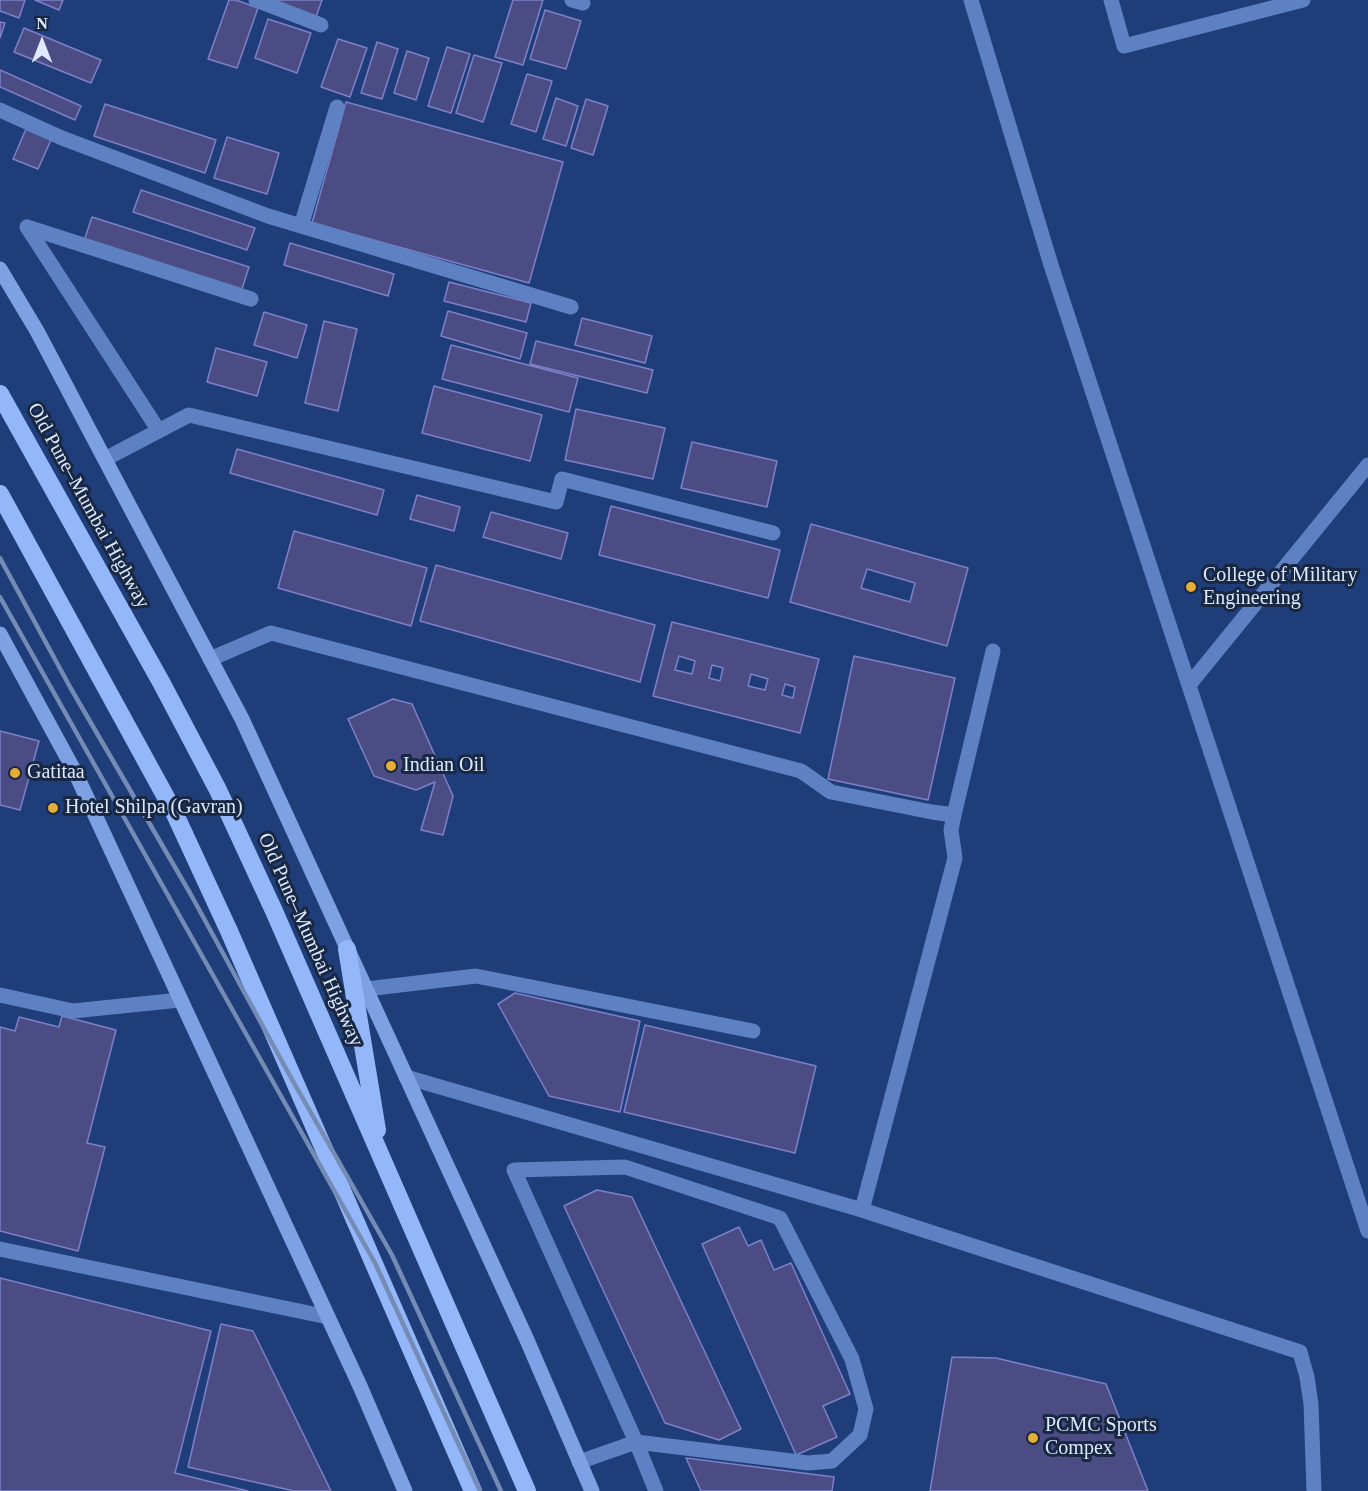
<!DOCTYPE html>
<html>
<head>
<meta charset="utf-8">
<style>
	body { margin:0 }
	#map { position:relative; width:1368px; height:1491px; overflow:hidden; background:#1f3d79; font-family:Georgia,serif }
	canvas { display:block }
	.north { position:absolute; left:12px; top:12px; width:60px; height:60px; -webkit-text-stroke:4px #182742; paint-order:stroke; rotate:0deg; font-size:16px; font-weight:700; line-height:24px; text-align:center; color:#dce9fe }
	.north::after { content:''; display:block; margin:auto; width:21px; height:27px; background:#dce9fe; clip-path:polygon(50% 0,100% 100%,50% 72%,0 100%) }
</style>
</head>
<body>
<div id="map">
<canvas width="1368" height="1491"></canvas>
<div class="north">N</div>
</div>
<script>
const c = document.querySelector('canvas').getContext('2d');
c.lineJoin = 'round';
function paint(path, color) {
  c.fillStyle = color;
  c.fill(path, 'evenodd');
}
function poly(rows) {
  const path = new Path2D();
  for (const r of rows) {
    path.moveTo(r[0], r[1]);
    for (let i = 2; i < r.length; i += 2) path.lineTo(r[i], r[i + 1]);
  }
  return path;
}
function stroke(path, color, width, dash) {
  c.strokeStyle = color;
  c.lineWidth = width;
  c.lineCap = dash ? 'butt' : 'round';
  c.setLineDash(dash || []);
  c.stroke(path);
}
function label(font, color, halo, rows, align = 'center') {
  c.font = font + ' Georgia,serif';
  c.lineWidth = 6;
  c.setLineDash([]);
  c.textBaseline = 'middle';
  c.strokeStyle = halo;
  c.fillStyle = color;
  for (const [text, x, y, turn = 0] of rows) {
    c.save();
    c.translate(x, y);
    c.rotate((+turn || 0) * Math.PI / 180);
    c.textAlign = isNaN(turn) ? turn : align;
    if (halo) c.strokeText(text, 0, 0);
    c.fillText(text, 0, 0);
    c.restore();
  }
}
const building = poly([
	[0,0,25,0,19,18,0,11,0,0],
	[35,0,63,0,59,10,35,0],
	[229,0,236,0,258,8,237,68,208,59,229,0],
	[272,0,322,0,316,17,272,0],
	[513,0,543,0,523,65,495,57,513,0],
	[545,10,581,21,566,69,530,59,545,10],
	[268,19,311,33,297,73,255,58,268,19],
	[0,22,5,23,0,38,0,22],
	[24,28,101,60,91,83,14,52,24,28],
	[338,39,367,48,350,97,321,87,338,39],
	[377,42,398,49,382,99,361,93,377,42],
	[447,47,470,54,451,113,428,106,447,47],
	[407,51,429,58,416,100,394,93,407,51],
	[474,55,502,63,483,122,456,113,474,55],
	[0,70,81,106,75,120,0,87,0,70],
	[527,74,552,81,536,132,511,124,527,74],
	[556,98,578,106,566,146,543,139,556,98],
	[586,99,608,106,593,155,571,148,586,99],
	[346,102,563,162,529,283,312,223,346,102],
	[105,104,216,140,205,173,94,136,105,104],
	[26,129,51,140,38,169,13,159,26,129],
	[227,137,279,153,267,194,214,178,227,137],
	[141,190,255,228,247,250,133,212,141,190],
	[92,217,249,267,241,292,84,241,92,217],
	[290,243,394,274,388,296,284,265,290,243],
	[449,282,531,303,526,322,444,301,449,282],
	[448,311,527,333,520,359,441,336,448,311],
	[264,312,307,325,297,358,254,345,264,312],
	[582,318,652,336,645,363,575,345,582,318],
	[324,321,357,329,338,411,305,403,324,321],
	[536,341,653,370,647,393,530,364,536,341],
	[451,345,578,378,569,412,442,379,451,345],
	[216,348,267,362,257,396,207,382,216,348],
	[434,386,542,415,530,461,422,433,434,386],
	[576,409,665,428,653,479,565,460,576,409],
	[692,442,777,461,767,507,681,488,692,442],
	[237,449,384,490,377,515,230,473,237,449],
	[417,495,460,507,454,531,410,519,417,495],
	[611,506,780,550,768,598,599,555,611,506],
	[491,512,568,533,561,559,483,537,491,512],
	[811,524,968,568,947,646,790,602,811,524],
	[867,569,915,583,910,602,861,588,867,569],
	[294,531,427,568,411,626,278,588,294,531],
	[436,565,655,625,640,682,420,621,436,565],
	[672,622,819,659,800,733,653,696,672,622],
	[679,656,695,661,692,674,675,670,679,656],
	[712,665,723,668,720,681,709,678,712,665],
	[751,674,768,679,765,690,748,686,751,674],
	[785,684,795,687,793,698,782,695,785,684],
	[854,656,955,678,928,800,828,779,854,656],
	[393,699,412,704,453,796,443,835,421,830,435,782,416,790,374,776,348,719,393,699],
	[0,731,39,741,20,810,0,805,0,731],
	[515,993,640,1021,620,1112,549,1096,498,1004,515,993],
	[62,1016,116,1030,87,1143,105,1147,78,1251,0,1231,0,1027,15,1031,19,1017,59,1027,62,1016],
	[645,1025,816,1066,795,1153,624,1112,645,1025],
	[597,1190,632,1197,741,1429,719,1440,665,1423,564,1206,597,1190],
	[739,1227,748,1246,761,1240,774,1270,791,1263,850,1394,823,1406,837,1437,796,1455,702,1244,739,1227],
	[0,1278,211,1331,175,1473,248,1491,0,1491,0,1278],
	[221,1324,253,1331,331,1491,294,1491,188,1467,221,1324],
	[952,1357,996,1358,1106,1384,1148,1491,930,1491,952,1357],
	[686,1458,834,1477,832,1491,701,1491,686,1458]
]);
paint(building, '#4c4c85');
stroke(building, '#7e80c8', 1.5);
stroke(poly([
	[256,0,321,25],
	[572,0,583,3],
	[971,0,1051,265,1368,1231],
	[1111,0,1124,46,1303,0],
	[0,110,62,138,268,216,571,307],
	[301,226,337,107],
	[27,227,159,431],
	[27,227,251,299],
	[105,459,189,415,556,502,562,479,773,533],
	[210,659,271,633,801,771,831,792,932,812,954,815,993,651],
	[1189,685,1368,465],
	[366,989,476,976,753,1031],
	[0,995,73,1011,180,1000],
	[406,1077,862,1210,1300,1352,1307,1377,1311,1404,1314,1491],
	[862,1210,955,858,951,830,954,815],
	[0,1249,328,1317],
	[579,1462,636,1442,808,1463,832,1461,860,1435,866,1409,852,1359,780,1218,625,1167,514,1170,636,1442,656,1491]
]), '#5d81c2', 15);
stroke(poly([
	[0,269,37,331,242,719,527,1340,592,1491],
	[0,634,75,772,360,1386,405,1491]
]), '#7da1e2', 15);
stroke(poly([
	[0,394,161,682,218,790,274,911,527,1491],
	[0,494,174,812,229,931,473,1491],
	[347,949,377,1130]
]), '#93b7f8', 18);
stroke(poly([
	[0,558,70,687,190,893,290,1076,392,1255,501,1491],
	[0,597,375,1263,480,1491]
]), '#748bb5', 4.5);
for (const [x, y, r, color] of [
	[1191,587,6,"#e5ad35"],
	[391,766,6,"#e5ad35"],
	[15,773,6,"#e5ad35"],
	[53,808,6,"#e5ad35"],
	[1033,1438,6,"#e5ad35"]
]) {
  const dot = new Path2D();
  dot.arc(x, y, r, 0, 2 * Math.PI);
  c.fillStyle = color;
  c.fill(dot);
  stroke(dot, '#182742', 2);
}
label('20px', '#dce9fe', '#182742', [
	["Old Pune–Mumbai Highway",88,506,61],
	["Old Pune–Mumbai Highway",310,940,66]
]);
label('20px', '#dce9fe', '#182742', [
	["College of Military",1203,576],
	["Engineering",1203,599],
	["Indian Oil",403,766],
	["Gatitaa",27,773],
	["Hotel Shilpa (Gavran)",65,808],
	["PCMC Sports",1045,1426],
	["Compex",1045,1449]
], 'left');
</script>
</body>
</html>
